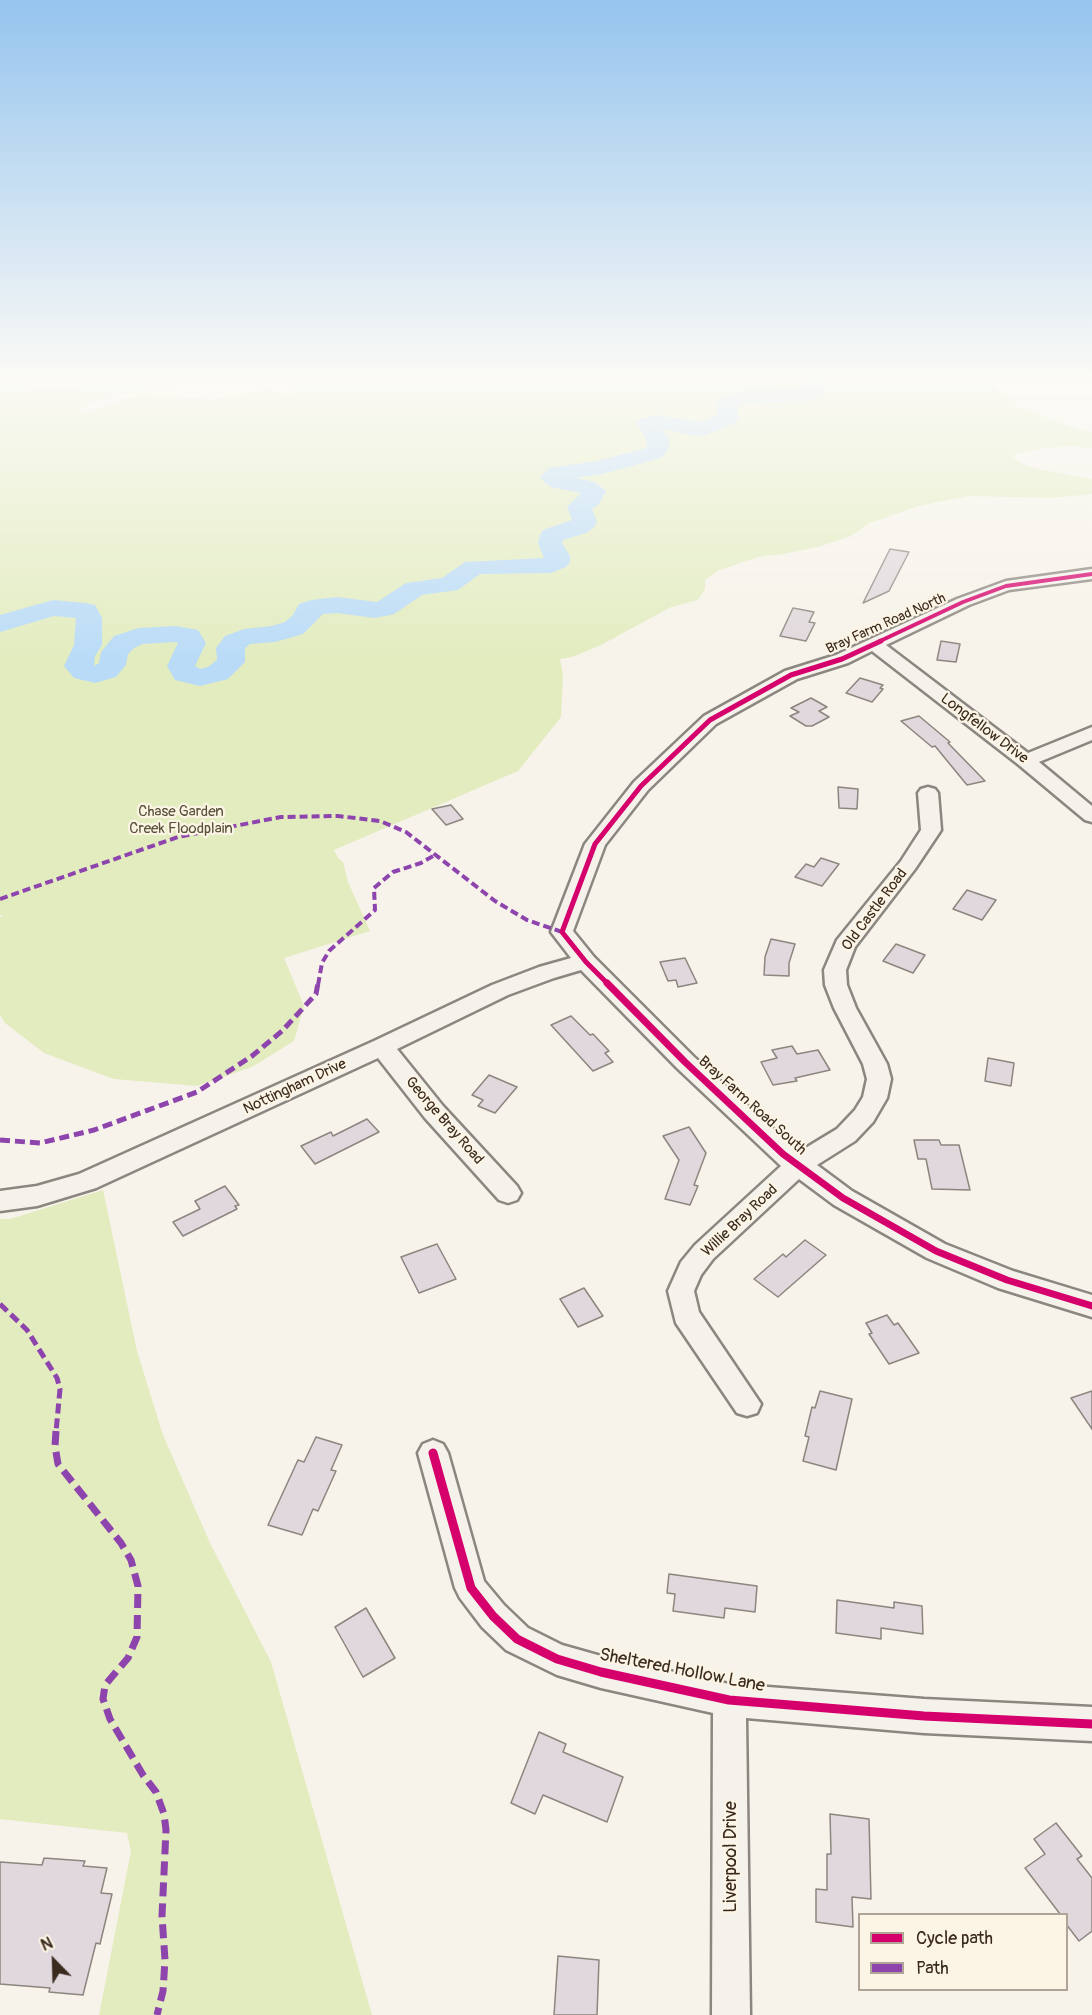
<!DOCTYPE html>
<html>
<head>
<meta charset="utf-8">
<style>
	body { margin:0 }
	#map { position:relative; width:1092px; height:2015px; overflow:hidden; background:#f7f3ea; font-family:Pangolin,sans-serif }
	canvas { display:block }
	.legend { position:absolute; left:858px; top:1913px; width:210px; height:78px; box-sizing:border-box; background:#fcf5e5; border:2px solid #afa495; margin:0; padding:8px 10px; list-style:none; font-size:18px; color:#3b2a1e }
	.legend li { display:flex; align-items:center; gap:12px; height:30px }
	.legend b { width:30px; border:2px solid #afa495 }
	.north { position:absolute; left:24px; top:1931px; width:60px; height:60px; -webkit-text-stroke:4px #fcf5e5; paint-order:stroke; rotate:337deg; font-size:16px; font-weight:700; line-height:24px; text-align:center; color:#3b2a1e }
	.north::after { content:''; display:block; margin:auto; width:21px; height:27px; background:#3b2a1e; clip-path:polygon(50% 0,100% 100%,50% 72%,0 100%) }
</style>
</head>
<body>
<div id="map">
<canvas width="1092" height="2015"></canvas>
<ul class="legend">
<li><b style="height:8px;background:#d6006c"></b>Cycle path</li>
<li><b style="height:8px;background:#8e44ad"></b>Path</li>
</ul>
<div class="north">N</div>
</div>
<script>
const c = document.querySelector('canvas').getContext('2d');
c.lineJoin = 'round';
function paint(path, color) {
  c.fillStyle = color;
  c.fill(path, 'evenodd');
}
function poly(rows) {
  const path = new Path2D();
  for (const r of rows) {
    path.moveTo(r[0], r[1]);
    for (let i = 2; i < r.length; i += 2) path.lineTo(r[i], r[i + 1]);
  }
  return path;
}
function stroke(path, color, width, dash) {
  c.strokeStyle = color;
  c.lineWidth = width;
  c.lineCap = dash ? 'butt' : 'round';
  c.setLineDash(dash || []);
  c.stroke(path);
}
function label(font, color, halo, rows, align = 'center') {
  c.font = font + ' Pangolin,sans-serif';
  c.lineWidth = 4.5;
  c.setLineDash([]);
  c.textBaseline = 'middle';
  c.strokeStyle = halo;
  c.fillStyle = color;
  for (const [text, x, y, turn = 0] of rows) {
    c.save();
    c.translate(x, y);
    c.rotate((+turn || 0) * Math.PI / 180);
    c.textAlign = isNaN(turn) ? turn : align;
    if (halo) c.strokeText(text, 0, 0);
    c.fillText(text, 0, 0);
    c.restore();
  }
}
paint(poly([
	[0,379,36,379,25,385,77,389,75,379,215,379,98,399,76,411,84,413,142,394,214,400,267,389,299,396,290,385,258,379,993,379,995,386,1019,406,1080,430,1092,432,1092,448,1072,446,1044,448,1015,454,1014,458,1023,464,1033,468,1092,479,1092,494,1049,498,969,496,919,506,870,523,851,536,818,547,784,554,758,557,717,571,705,580,705,589,698,600,671,607,601,645,572,657,560,659,563,675,561,717,518,771,334,850,338,858,343,862,348,882,370,931,284,958,304,1006,294,1041,252,1067,197,1086,114,1079,44,1053,5,1023,0,1015,0,917,3,915,0,915],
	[103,1190,137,1351,163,1435,210,1543,271,1662,372,2015,99,2015,131,1851,127,1833,0,1819,0,1219,10,1219]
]), '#e2ecbf');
paint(poly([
	[803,379,825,379,825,392,821,396,810,401,746,403,738,406,738,418,735,423,706,435,696,436,662,429,669,439,669,448,662,458,598,475,575,478,595,482,606,491,599,504,592,509,597,522,594,527,586,533,563,540,562,543,570,556,570,562,566,567,551,573,480,574,458,590,422,595,394,614,385,616,374,618,337,613,323,614,303,634,275,642,250,644,245,648,245,662,228,679,200,686,175,680,167,666,178,643,175,642,143,644,134,648,128,654,126,665,116,677,95,683,74,678,64,666,74,645,76,618,54,616,0,632,0,615,53,600,86,603,95,605,102,618,102,645,95,656,94,666,99,663,101,652,114,636,139,628,175,626,198,630,206,643,195,666,200,669,208,667,217,660,216,648,225,636,244,629,272,626,285,622,293,615,299,604,311,600,337,597,377,602,406,583,442,578,465,562,544,558,538,543,540,535,543,530,572,520,567,507,581,493,551,487,544,482,540,477,549,468,597,461,646,448,647,440,637,424,640,419,658,415,701,422,717,415,718,409,715,403,718,398,744,391,804,389,803,379]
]), '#b9dbf7');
const building = poly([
	[890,549,909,552,889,591,863,603,890,549],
	[793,608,814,612,809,622,815,623,806,641,780,636,793,608],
	[941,641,960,644,956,662,937,660,941,641],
	[860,678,883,685,880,688,883,689,872,702,846,693,860,678],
	[811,698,827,707,819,711,829,717,812,726,806,726,790,716,799,712,791,708,811,698],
	[919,716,950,742,948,743,985,781,967,785,935,746,932,747,901,721,919,716],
	[838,787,858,789,857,809,839,808,838,787],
	[451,805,463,819,446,825,432,809,451,805],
	[821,858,839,864,822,886,795,877,806,864,814,867,821,858],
	[967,890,996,900,982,920,953,909,967,890],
	[771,939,795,944,789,963,789,976,764,975,765,957,771,939],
	[896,944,925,955,913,973,883,961,896,944],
	[685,958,697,983,678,987,676,980,668,981,660,962,685,958],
	[571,1016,590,1035,593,1034,609,1051,605,1053,613,1062,593,1071,551,1025,571,1016],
	[792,1046,797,1054,818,1050,830,1070,795,1078,797,1081,773,1085,761,1062,777,1058,772,1050,792,1046],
	[988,1058,1014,1063,1011,1086,985,1081,988,1058],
	[489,1075,517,1087,495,1113,478,1106,483,1100,472,1095,489,1075],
	[367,1119,379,1132,315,1164,301,1146,331,1132,333,1136,367,1119],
	[689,1127,706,1153,694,1185,698,1186,690,1205,665,1199,679,1160,663,1136,689,1127],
	[914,1140,939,1140,941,1145,959,1145,970,1190,932,1189,926,1159,918,1159,914,1140],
	[225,1186,239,1205,235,1206,237,1209,183,1236,173,1222,200,1209,195,1201,225,1186],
	[805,1240,826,1255,778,1297,754,1279,783,1254,786,1257,805,1240],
	[437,1244,456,1279,419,1293,401,1257,437,1244],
	[584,1288,603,1316,578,1327,560,1299,584,1288],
	[887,1315,894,1325,898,1323,919,1353,889,1364,869,1334,872,1333,866,1323,887,1315],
	[820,1391,852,1399,836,1470,803,1461,809,1437,805,1436,812,1407,815,1408,820,1391],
	[1092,1391,1092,1429,1071,1398,1092,1391],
	[316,1437,342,1445,331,1470,336,1471,318,1511,313,1509,302,1535,268,1525,298,1460,304,1462,316,1437],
	[669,1574,757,1586,755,1612,725,1608,724,1618,673,1611,675,1594,667,1593,669,1574],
	[837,1600,894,1608,894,1602,922,1606,923,1634,881,1628,881,1639,836,1633,837,1600],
	[366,1608,395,1658,363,1677,335,1627,366,1608],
	[539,1732,566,1744,563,1752,623,1777,607,1822,543,1795,535,1814,511,1803,539,1732],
	[830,1814,869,1819,871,1899,852,1897,853,1927,816,1922,816,1889,827,1890,827,1854,831,1854,830,1814],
	[1056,1823,1082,1856,1077,1859,1092,1878,1092,1931,1079,1941,1066,1924,1066,1914,1060,1914,1025,1868,1045,1854,1034,1839,1056,1823],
	[44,1858,85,1861,83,1866,107,1868,101,1893,112,1894,100,1944,96,1943,83,1995,49,1992,50,1988,0,1984,0,1862,42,1865,44,1858],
	[558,1956,599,1960,597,2015,554,2015,558,1956]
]);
paint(building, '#e0d8dc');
stroke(building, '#8b867f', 1.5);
const minor = poly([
	[1092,569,1092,579,1009,590,969,605,886,645,1028,753,1092,727,1092,740,1039,762,1092,806,1092,822,1085,820,1019,765,872,651,848,663,797,679,716,724,648,790,605,845,573,931,594,957,693,1056,799,1152,837,1129,855,1110,863,1097,867,1079,863,1064,834,1008,825,985,824,970,837,940,901,861,921,830,918,793,921,789,928,787,935,789,938,793,941,830,915,869,855,947,846,970,847,985,856,1008,887,1064,891,1079,887,1098,873,1122,855,1141,817,1165,852,1191,945,1244,1013,1271,1092,1295,1092,1317,998,1288,927,1258,834,1205,799,1179,713,1259,701,1275,694,1291,699,1312,761,1404,757,1413,747,1416,737,1413,676,1323,668,1291,681,1262,695,1245,781,1166,677,1068,581,970,554,978,508,995,397,1049,443,1106,517,1186,521,1193,517,1200,508,1203,499,1200,425,1118,378,1058,96,1188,37,1206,0,1211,0,1191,37,1186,79,1174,374,1041,492,985,539,967,571,958,551,932,585,844,634,782,704,716,785,671,836,655,957,599,1006,581,1092,569],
	[433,1440,443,1444,448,1453,484,1581,504,1605,528,1628,562,1645,601,1656,729,1684,924,1699,1092,1707,1092,1741,924,1733,746,1718,750,2015,712,2015,713,1713,601,1688,557,1675,506,1650,482,1627,460,1598,455,1588,418,1453,423,1444,433,1440]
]);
stroke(minor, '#8b867f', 5);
paint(minor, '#f5f2ec');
stroke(poly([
	[0,899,178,837,281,817,338,816,380,821,406,832,495,901,527,920,562,932],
	[318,985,322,963,329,951,375,910,374,888,393,872,421,863,435,855]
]), '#8e44ad', 4, [8, 4]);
stroke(poly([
	[0,1140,40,1143,94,1130,197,1092,252,1056,282,1031,316,994,318,983],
	[0,1304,27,1330,57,1378,60,1389,56,1432]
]), '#8e44ad', 5, [10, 5]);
stroke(poly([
	[56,1431,55,1446,58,1464,121,1543,131,1560,138,1586,137,1637,128,1658,105,1685,103,1699,110,1719,143,1775,156,1792,164,1814,166,1830,162,1916,165,1960,163,1991,157,2015]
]), '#8e44ad', 7, [14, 7]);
stroke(poly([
	[878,642,963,602,1006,586,1092,574]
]), '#d6006c', 4);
stroke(poly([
	[609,985,586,962,562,932,595,844,641,786,710,720,791,675,842,659,881,641]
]), '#d6006c', 5);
stroke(poly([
	[607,983,685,1062,783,1154,843,1198,936,1251,1007,1280,1092,1306]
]), '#d6006c', 7);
stroke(poly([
	[433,1453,471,1588,493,1616,517,1639,557,1659,601,1672,729,1700,924,1716,1092,1724]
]), '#d6006c', 9);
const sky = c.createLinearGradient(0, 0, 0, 661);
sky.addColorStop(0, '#95c4ee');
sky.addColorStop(0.57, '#fbfaf6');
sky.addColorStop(1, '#fbfaf600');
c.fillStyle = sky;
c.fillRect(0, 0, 1092, 661);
label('14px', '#3b2a1e', '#fcf5e5', [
	["Bray Farm Road North",886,624,-24]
]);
label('15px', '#3b2a1e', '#fcf5e5', [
	["Longfellow Drive",984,729,37],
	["Old Castle Road",875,910,-53],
	["Nottingham Drive",295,1087,-25],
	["Bray Farm Road South",752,1106,42],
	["George Bray Road",444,1121,49],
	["Willie Bray Road",740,1221,-43]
]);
label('15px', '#595037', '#fcf5e5', [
	["Chase Garden",181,812],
	["Creek Floodplain",181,829]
]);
label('18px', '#3b2a1e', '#fcf5e5', [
	["Sheltered Hollow Lane",682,1671,11],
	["Liverpool Drive",731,1857,-90]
]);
</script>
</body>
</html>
